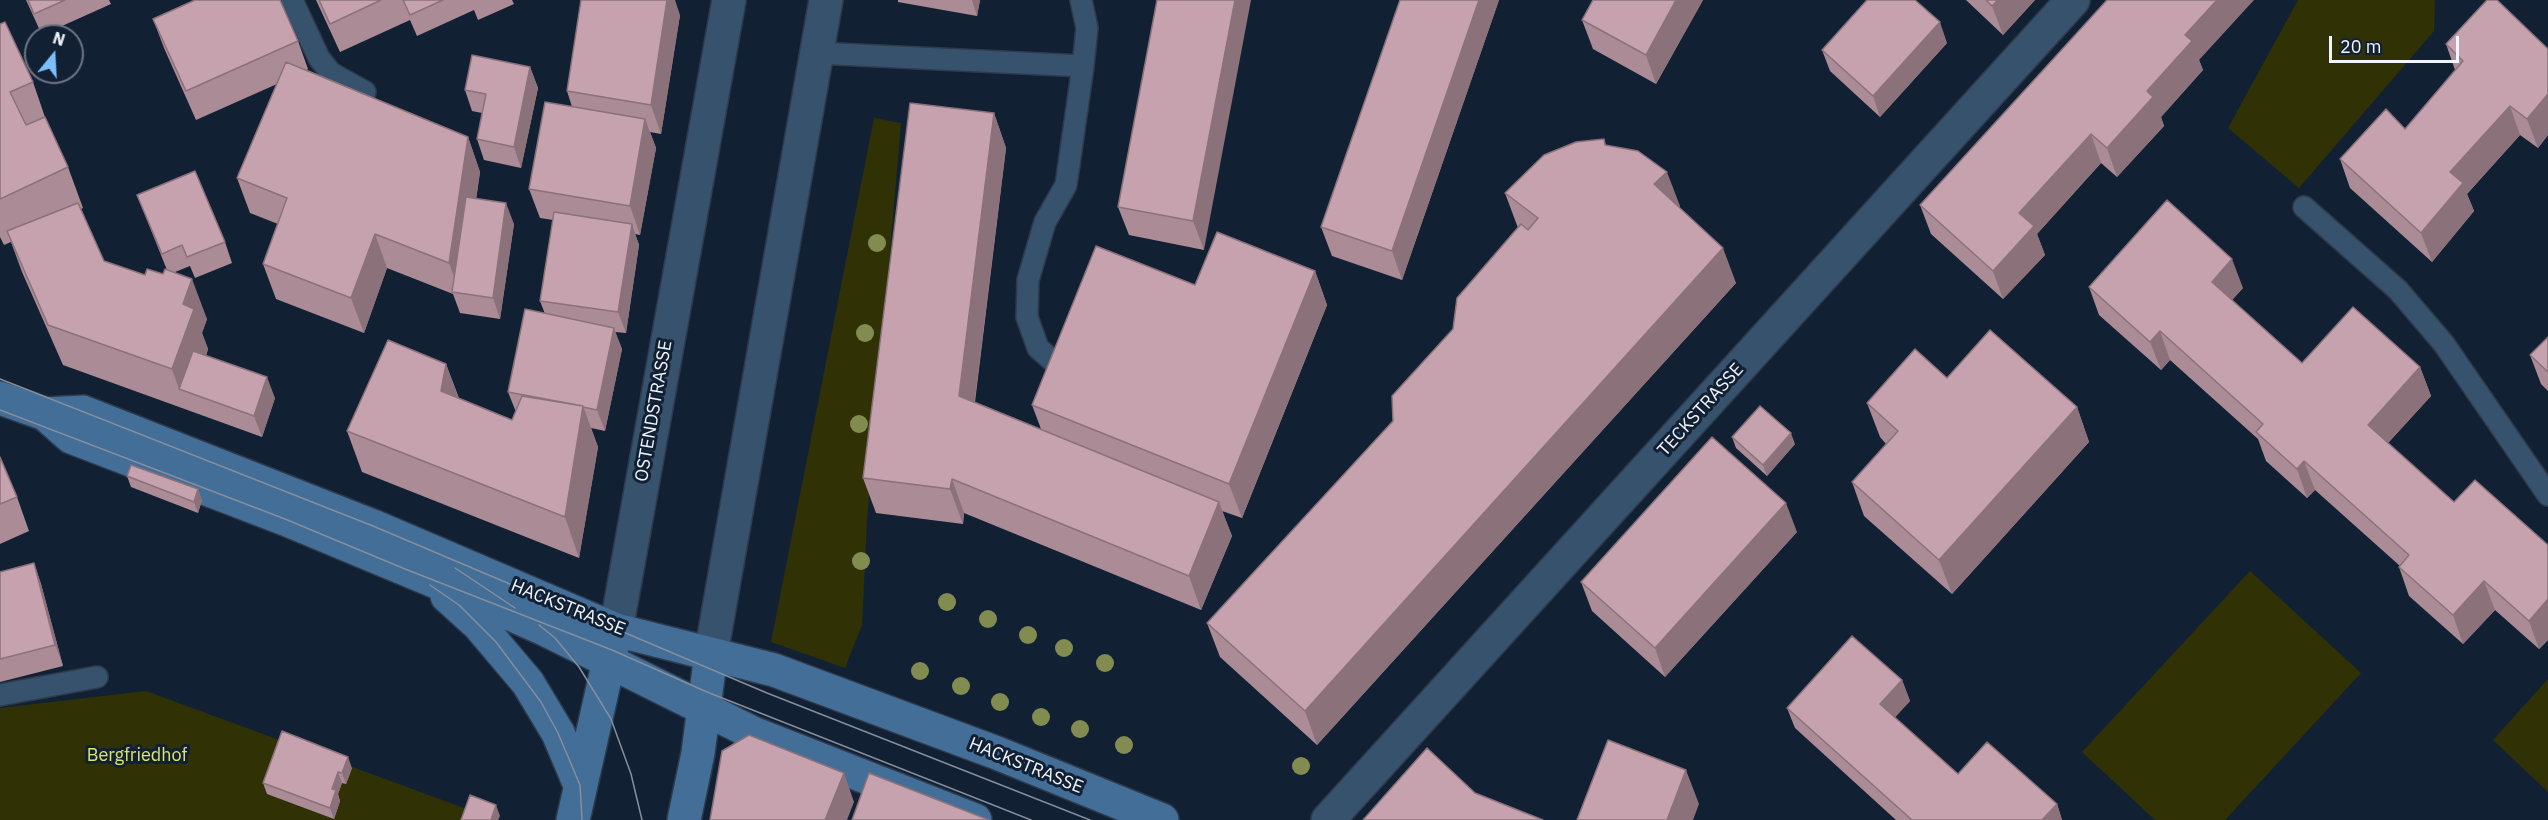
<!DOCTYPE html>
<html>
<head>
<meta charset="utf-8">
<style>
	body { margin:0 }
	#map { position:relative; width:2548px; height:820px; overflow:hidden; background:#122034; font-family:"IBM Plex Sans",sans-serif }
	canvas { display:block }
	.north { position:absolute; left:24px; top:24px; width:60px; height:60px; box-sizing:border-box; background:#122034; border:2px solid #6b7585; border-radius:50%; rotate:18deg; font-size:16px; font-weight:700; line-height:24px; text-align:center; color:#f0f5fe }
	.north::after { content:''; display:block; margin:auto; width:21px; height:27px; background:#7cbef9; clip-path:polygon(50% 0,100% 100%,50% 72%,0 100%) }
	.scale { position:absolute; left:2329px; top:36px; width:130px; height:27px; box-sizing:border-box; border:3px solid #f0f5fe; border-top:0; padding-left:8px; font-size:18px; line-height:21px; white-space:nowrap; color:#f0f5fe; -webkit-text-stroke:4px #122034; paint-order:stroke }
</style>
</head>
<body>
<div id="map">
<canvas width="2548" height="820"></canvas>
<div class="north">N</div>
<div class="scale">20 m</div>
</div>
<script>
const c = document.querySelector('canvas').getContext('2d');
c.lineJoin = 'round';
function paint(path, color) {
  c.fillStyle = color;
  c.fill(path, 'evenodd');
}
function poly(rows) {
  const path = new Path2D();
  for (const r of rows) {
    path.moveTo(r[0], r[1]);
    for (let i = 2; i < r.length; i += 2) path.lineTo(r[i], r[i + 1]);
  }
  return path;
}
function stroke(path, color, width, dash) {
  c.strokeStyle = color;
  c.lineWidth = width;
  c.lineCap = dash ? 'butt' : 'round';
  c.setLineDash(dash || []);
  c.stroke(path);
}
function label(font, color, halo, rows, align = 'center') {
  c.font = font + ' "IBM Plex Sans",sans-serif';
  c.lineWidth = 6;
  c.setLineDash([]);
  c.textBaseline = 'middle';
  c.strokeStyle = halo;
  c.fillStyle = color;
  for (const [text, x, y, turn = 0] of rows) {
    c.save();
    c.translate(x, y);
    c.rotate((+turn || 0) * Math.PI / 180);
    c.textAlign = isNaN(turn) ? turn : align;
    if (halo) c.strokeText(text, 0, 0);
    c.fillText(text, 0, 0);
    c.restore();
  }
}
paint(poly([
	[2298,0,2435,0,2434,31,2299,188,2228,128],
	[874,118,901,123,867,521,862,625,845,668,771,642],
	[2250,571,2361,673,2225,820,2155,820,2082,752],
	[2548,679,2548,792,2493,740],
	[146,691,472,811,469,820,0,820,0,708]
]), '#303206');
const lane = poly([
	[292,0,319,58,331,73,365,92],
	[816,53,1083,66,1087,28,1081,0],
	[2304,207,2398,290,2444,344,2548,495],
	[1070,376,1038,348,1027,317,1028,280,1045,222,1066,185,1083,66],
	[0,695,97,677]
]);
const street = poly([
	[616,630,729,0],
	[711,654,826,0],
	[1328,820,2073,0]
]);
const secondary = poly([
	[0,398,45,414,71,437,285,519,465,594,544,629,753,733,975,820],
	[45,414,83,412,373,526,616,630,774,670,997,753,1162,820],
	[447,596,479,625,528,683,558,733,580,785],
	[573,820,613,643],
	[684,820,698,753,711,654]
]);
stroke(lane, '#2d3a4c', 24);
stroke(street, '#2d3a4c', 36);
stroke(secondary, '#2d3a4c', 36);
stroke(lane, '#37526c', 21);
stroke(street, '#37526c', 33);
stroke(secondary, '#426e97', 33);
stroke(poly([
	[0,379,373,526,767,693,1090,820],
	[0,410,285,519,405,569,612,650,707,692,1031,820],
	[455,568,515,608],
	[430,585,459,605,496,642,541,702,558,733,580,785,582,820],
	[539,625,555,638,579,667,611,719,631,774,642,820]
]), '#858e9d', 1.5);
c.fillStyle = '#828c50';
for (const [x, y] of [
	[877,243],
	[865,333],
	[859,424],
	[861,561],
	[947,602],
	[988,619],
	[1028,635],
	[1064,648],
	[1105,663],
	[920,671],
	[961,686],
	[1000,702],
	[1041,717],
	[1080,729],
	[1124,745],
	[1301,766]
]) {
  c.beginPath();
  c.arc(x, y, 9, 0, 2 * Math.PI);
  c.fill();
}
paint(poly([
	[26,0,109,0,111,4,42,35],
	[316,0,512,0,514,4,478,20,474,10,417,36,410,20,340,52],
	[898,0,980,0,977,16,898,2],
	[1157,0,1204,250,1129,235,1118,207],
	[1400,0,1499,0,1402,280,1332,256,1321,227],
	[1703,0,1656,84,1593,49,1582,20],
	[1966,0,2035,0,2003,35],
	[680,15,661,134,650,132,656,148,640,235,635,234,639,245,626,333,615,332,622,349,605,431,591,428,598,447,579,558,362,472,347,431,446,364,459,398,512,420,516,412,508,392,545,314,540,301,553,220,540,218,529,189,572,107,567,91],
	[153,19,298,41,308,69,307,70,468,137,480,172,476,199,514,224,500,319,460,313,453,294,387,268,364,333,276,299,263,264,278,224,250,213,237,178,277,84,196,120,164,48],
	[0,24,33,82,47,123,68,167,83,208,81,209,104,261,145,275,163,274,167,270,137,195,225,242,232,263,195,278,190,266,175,272,207,319,202,333,208,349,206,356,275,398,262,437,63,365,22,272,11,242,4,245,0,237],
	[1947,43,1880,117,1830,71,1822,50],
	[2446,44,2548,49,2548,135,2538,148,2520,135,2467,194,2474,211,2432,262,2350,188,2340,159,2405,129,2455,70],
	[2199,60,2203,70,2161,117,2164,126,2117,177,2101,163,2037,234,2045,255,2003,299,1931,234,1920,205],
	[530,67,538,88,521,168,484,160,477,139,482,113,472,111,465,90],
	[994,113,1006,148,975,402,1041,429,1032,405,1195,285,1315,271,1327,305,1242,518,1222,511,1232,536,1201,610,964,513,963,524,876,513,863,478],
	[1604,139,1606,145,1680,206,1679,207,1736,283,1317,745,1220,657,1207,623,1393,421,1518,228,1505,193],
	[2089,287,2243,288,2232,300,2302,363,2420,367,2431,396,2388,443,2454,502,2548,545,2548,640,2539,649,2495,610,2463,644,2409,596,2399,567,2400,566,2315,490,2307,498,2266,461,2258,439,2170,360,2161,370,2099,315],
	[2548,337,2548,391,2541,384,2530,355],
	[1947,378,2077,407,2089,442,1952,594,1864,516,1852,482,1886,444,1880,437,1867,403],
	[1732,437,1795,444,1767,476,1736,448],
	[0,457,17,497,29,531,0,544],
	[127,476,202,500,198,513,131,487],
	[1797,532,1665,677,1592,611,1581,582],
	[34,563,41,584,63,666,0,682,0,572],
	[1902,680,1910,701,1895,717,1958,774,2057,804,2062,820,1896,820,1795,728,1787,708],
	[352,768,346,784,342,783,338,794,340,801,334,819,267,794,263,783]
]), '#aa8b96');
paint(poly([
	[667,0,675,0,680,15,661,134,651,105],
	[972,0,980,0,977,16],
	[1235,0,1251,0,1204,250,1193,221],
	[1479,0,1499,0,1402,280,1392,251],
	[1676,0,1703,0,1656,84,1646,55],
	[1998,0,2035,0,2003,35,1992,6],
	[2217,0,2254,0,2199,60,2203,70,2161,117,2164,126,2117,177,2107,148,2185,35],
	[1940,22,1947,43,1880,117,1873,96],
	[530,67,538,88,521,168,514,147],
	[2548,94,2548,135,2538,148,2527,119],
	[2510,106,2520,135,2467,194,2474,211,2432,262,2421,233,2450,172],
	[994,113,1006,148,971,430,959,396],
	[645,119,656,148,640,235,630,206],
	[2091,134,2101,163,2037,234,2045,255,2003,299,1993,271,2019,213],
	[468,137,480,172,463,294,460,293,449,263],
	[1667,172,1680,206,1666,219,1654,184],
	[506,203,514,224,500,319,493,298],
	[632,224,639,245,626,333,618,312],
	[375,234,387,268,364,333,351,298],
	[1723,248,1736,283,1317,745,1305,711],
	[2232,259,2243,288,2222,311,2212,282],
	[1315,271,1327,305,1242,518,1229,484],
	[192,279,207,319,202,333,208,349,193,394,179,389,172,369,183,304],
	[614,328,622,349,605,431,597,410],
	[2160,331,2170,360,2161,370,2150,342],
	[446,364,461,405,441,391],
	[2420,367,2431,396,2379,453,2368,425],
	[267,377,275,398,262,437,254,416],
	[583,406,598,447,579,558,565,517],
	[2077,407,2089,442,1952,594,1939,560],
	[1791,433,1795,444,1767,476,1763,465],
	[2304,461,2315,490,2307,498,2297,469],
	[952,479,964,513,963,524,950,489],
	[198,489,202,500,198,513,194,502],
	[1219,502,1232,536,1201,610,1189,576],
	[1786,503,1797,532,1665,677,1655,648],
	[34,563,41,584,63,666,55,645],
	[2484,581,2495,610,2463,644,2453,615],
	[2548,599,2548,640,2539,649,2529,621],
	[1902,680,1910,701,1888,725,1880,704],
	[348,757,352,768,346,784,342,773],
	[1686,770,1699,804,1693,820,1667,820],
	[338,772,342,783,338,794,340,801,334,819,330,808,332,789],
	[844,773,854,802,847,820,825,820],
	[2057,804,2062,820,2042,820],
	[496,805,500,816,498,820,491,820]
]), '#8b717a');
const building = poly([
	[28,0,65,0,34,14,28,0],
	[195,0,280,0,298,41,186,91,153,19,195,0],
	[319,0,381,0,330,24,319,0],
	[403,0,443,0,410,15,403,0],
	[581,0,667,0,651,105,567,91,581,0],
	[1157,0,1235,0,1193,221,1118,207,1157,0],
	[1400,0,1479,0,1392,251,1321,227,1400,0],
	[1593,0,1676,0,1646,55,1582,20,1593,0],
	[1867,0,1915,0,1940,22,1873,96,1822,50,1867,0],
	[1986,0,1998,0,1992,6,1986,0],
	[2107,0,2217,0,2185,35,2192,41,2147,91,2153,97,2107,148,2091,134,2019,213,2034,226,1993,271,1920,205,2107,0],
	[2487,0,2497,0,2548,49,2548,94,2527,119,2510,106,2450,172,2463,183,2421,233,2340,159,2386,109,2405,129,2463,61,2446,44,2487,0],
	[5,22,33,82,10,92,26,125,45,117,68,167,0,199,0,24,5,22],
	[472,55,530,67,514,147,477,139,486,94,465,90,472,55],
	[286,62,468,137,449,263,375,234,351,298,263,264,287,198,237,178,286,62],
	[545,102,645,119,630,206,529,189,545,102],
	[910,103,994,113,959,396,1219,502,1189,576,952,479,950,489,863,478,910,103],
	[1604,139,1605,145,1638,151,1667,172,1654,184,1723,248,1305,711,1207,623,1393,421,1392,396,1453,329,1457,298,1521,224,1528,230,1538,218,1505,193,1544,155,1576,142,1604,139],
	[195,171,225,242,187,257,182,245,162,254,137,195,195,171],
	[466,197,506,203,493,298,452,292,466,197],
	[2167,200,2232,259,2212,282,2302,363,2353,307,2420,367,2368,425,2454,502,2475,480,2548,545,2548,599,2529,621,2484,581,2453,615,2399,567,2409,555,2304,461,2297,469,2256,432,2263,424,2160,331,2150,342,2089,287,2167,200],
	[78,203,104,261,145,275,147,269,163,274,165,269,192,279,183,304,194,309,172,369,48,325,7,231,78,203],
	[554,212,632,224,618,312,540,301,554,212],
	[1217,232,1315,271,1229,484,1032,405,1096,246,1195,285,1217,232],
	[525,309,614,328,597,410,583,407,583,406,508,392,525,309],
	[1990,330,2077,407,1939,560,1852,482,1898,431,1867,403,1915,349,1947,378,1990,330],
	[2548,337,2548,372,2530,355,2548,337],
	[388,340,446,364,441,391,512,420,522,396,583,406,565,517,347,431,388,340],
	[193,351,267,377,254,416,179,389,193,351],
	[1760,406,1791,433,1763,465,1732,437,1760,406],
	[1712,437,1786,503,1655,648,1581,582,1712,437],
	[0,457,17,497,0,504,0,457],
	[131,465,198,489,194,502,127,476,131,465],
	[34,563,55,645,0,659,0,572,34,563],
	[1852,636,1902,680,1880,704,1958,774,1987,742,2057,804,2042,820,1912,820,1787,708,1852,636],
	[282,731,348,757,342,773,338,772,332,789,336,790,330,808,263,783,282,731],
	[749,735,844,773,825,820,710,820,722,751,749,735],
	[1608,740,1686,770,1667,820,1577,820,1608,740],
	[1427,748,1475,793,1543,820,1363,820,1427,748],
	[869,773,989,820,852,820,869,773],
	[470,795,496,805,491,820,461,820,470,795]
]);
paint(building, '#c6a2ae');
stroke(building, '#8b717a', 1.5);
label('18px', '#f0f5fe', '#122034', [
	["TECKSTRASSE",1701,410,-48],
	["OSTENDSTRASSE",654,411,-80],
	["HACKSTRASSE",568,608,22],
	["HACKSTRASSE",1026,766,22]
]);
label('18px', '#dde566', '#122034', [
	["Bergfriedhof",137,756]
]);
</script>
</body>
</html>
